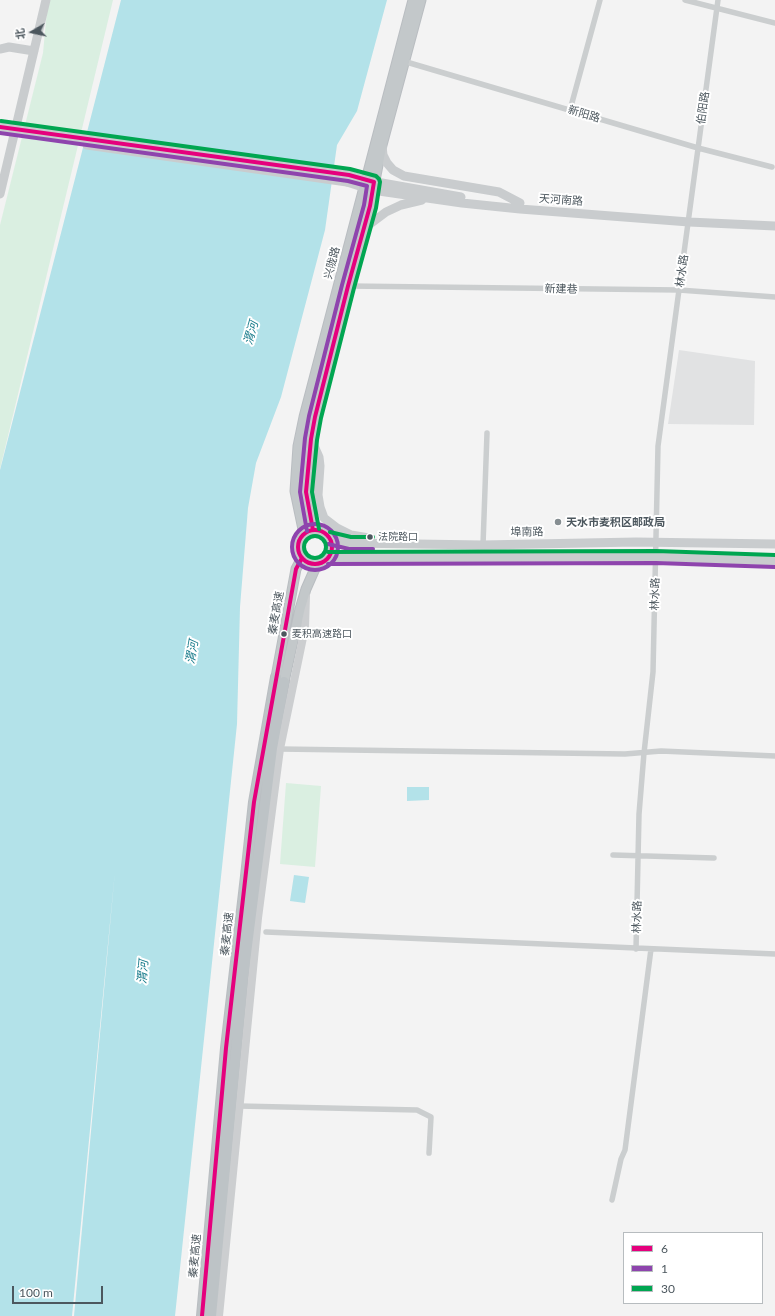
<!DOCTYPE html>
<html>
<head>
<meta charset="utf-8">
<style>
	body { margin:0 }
	#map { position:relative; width:775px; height:1316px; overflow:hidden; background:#f3f3f3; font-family:Lato,"Noto Sans SC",sans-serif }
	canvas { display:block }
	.legend { position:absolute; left:623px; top:1232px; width:140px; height:72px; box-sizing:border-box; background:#fff; border:1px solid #b7bcbf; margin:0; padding:5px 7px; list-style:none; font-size:12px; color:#4c575e }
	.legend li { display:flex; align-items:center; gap:8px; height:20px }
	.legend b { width:20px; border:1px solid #b7bcbf }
	.north { position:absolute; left:12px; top:12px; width:40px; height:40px; -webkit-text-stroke:3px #fff; paint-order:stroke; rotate:261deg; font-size:11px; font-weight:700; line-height:16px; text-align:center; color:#4c575e }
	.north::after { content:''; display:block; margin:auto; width:14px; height:18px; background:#4c575e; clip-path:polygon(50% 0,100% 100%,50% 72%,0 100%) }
	.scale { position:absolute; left:12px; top:1286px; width:91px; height:18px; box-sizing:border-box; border:2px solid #4c575e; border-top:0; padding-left:5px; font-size:12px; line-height:14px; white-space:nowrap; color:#4c575e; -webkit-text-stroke:3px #fff; paint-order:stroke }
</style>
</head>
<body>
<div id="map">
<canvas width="775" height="1316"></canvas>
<ul class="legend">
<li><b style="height:5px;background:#e5007d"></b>6</li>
<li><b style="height:5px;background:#8e44ad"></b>1</li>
<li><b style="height:5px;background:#00a651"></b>30</li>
</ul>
<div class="north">北</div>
<div class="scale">100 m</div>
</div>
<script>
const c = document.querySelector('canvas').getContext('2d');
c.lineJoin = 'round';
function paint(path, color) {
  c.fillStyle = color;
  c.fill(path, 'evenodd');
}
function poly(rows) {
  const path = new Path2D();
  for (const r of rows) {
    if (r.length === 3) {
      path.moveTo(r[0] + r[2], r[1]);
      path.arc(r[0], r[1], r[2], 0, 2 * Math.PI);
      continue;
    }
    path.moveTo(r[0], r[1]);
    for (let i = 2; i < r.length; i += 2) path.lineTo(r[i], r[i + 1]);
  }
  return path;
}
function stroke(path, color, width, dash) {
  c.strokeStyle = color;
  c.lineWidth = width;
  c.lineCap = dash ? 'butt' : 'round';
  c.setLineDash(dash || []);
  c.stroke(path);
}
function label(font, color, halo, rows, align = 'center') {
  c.font = font + ' Lato,"Noto Sans SC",sans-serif';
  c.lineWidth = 4;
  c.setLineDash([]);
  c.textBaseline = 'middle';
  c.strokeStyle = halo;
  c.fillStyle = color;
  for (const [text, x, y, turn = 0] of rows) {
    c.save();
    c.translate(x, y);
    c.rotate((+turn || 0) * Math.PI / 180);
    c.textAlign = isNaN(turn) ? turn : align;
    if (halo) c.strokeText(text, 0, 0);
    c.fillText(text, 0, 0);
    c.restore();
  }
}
paint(poly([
	[679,350,755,361,754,425,668,424]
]), '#e1e2e3');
paint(poly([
	[48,0,113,0,0,469,0,225,43,53],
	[286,783,321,786,315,867,280,864]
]), '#daefe1');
paint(poly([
	[121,0,387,0,357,111,337,145,325,230,281,397,256,463,248,508,240,607,237,724,175,1316,74,1316,115,871,72,1316,0,1316,0,470],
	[407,787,429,787,429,800,407,801],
	[294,875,309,877,305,903,290,901]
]), '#b3e2e9');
const trunk = poly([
	[315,547,17],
	[313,530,306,492,311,439,315,417,348,286,370,206,382,145,421,0],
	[304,534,295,491,298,446,304,417,413,0],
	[276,677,296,569,302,558],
	[284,682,300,609,306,589,317,564]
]);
const motorway = poly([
	[202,1316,226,1048,246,876,254,802,276,677],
	[211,1316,243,977,272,748,284,682]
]);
stroke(trunk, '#b9bdc1', 11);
stroke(motorway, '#b9bdc1', 12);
stroke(poly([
	[685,0,775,23],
	[403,61,698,148,772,167],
	[570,110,600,0],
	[348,286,679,290,775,297],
	[483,545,487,433],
	[280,749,625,754,661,751,775,756],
	[613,855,714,858],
	[266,932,775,954],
	[636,949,639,814,644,753,653,672,658,446,718,0],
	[239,1106,417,1110,431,1117,429,1153],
	[612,1200,621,1159,625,1150,651,949]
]), '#cbcecf', 5.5);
stroke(poly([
	[219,1316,258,918,280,749,305,628,306,596]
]), '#ccced0', 8);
stroke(poly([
	[0,49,9,47,34,51],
	[382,146,383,155,387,163,393,170,404,176,499,192,520,203],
	[349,175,365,180,461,197],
	[347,182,372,190,462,203,520,209,689,222,775,226],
	[0,194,46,0],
	[362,234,370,224,386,212,401,205,422,200],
	[311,439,319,457,320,466,318,495,320,507,324,518,337,528,351,535,369,538],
	[329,538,350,543,483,545,636,542,775,544],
	[328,558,656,557,775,561]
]), '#c9ccce', 9);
stroke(trunk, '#c3c8ca', 9);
stroke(motorway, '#bdc3c6', 10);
stroke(poly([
	[0,127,349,175],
	[87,145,347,182]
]), '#c9ccce', 9);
stroke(poly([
	[0,127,349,175,374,182,370,206,348,286,315,417,311,439,306,492,313,530],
	[315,547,17],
	[202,1316,226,1048,254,802,296,569,302,558]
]), '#e5007d', 4);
stroke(poly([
	[0,133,348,181,367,186,364,205,342,285,309,416,305,438,300,492,307,531],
	[315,547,23],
	[328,544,349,549,373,549],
	[328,564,656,563,775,567]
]), '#8e44ad', 4);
stroke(poly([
	[1,121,350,169,376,176,379,179,380,182,376,208,354,288,321,418,317,440,312,492,319,529],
	[330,532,351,537,373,537],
	[315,547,11],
	[328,552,656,551,775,555]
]), '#00a651', 4);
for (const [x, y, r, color] of [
	[558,522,4,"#868e92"],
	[370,537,3.5,"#4c575e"],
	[284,634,3.5,"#4c575e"]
]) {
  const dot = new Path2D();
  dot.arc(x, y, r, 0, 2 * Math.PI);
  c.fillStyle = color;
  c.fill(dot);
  stroke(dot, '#fff', 1.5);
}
label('10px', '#4c575e', '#fff', [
	["法院路口",378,537],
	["麦积高速路口",292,634]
], 'left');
label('11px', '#4c575e', '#fff', [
	["伯阳路",703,108,-82],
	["新阳路",584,114,16],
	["天河南路",561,200,4],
	["兴陇路",332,263,-75],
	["林水路",682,271,-82],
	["新建巷",561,289,1],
	["埠南路",527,532,-1],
	["林水路",655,594,-89],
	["秦麦高速",276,613,-80],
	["林水路",637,917,-89],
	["秦麦高速",227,934,-84],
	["秦麦高速",195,1256,-85]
]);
label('bold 11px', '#4c575e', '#fff', [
	["天水市麦积区邮政局",566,522]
], 'left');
label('italic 12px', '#1a7d8c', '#fff', [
	["渭河",251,333,-74],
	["渭河",192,652,-80],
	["渭河",143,972,-85]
]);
</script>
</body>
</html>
